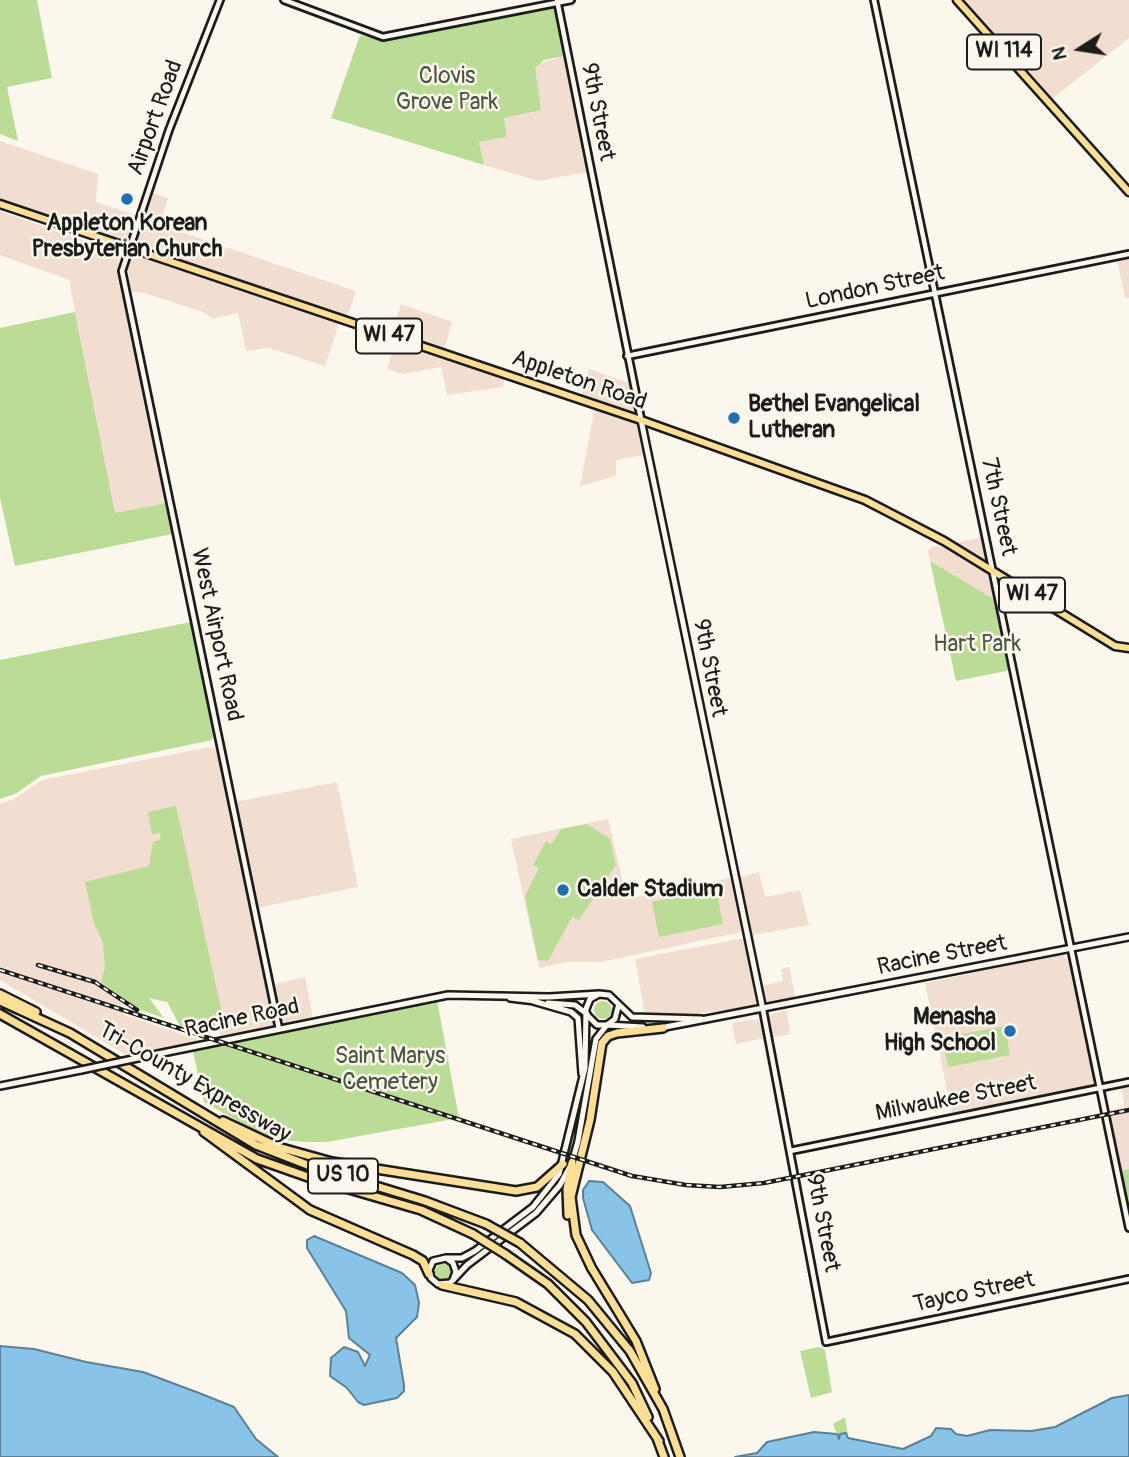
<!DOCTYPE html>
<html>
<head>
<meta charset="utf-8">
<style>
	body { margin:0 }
	#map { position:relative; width:1129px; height:1457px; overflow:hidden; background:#fbf7ec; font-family:Pangolin,sans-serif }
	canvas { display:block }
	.north { position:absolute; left:1045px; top:14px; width:70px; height:70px; -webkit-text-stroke:5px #fbf7ec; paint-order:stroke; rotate:258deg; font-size:19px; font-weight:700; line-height:28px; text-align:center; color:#1c1c1c }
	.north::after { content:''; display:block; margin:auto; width:24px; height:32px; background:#1c1c1c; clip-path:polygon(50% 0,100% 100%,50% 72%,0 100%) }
</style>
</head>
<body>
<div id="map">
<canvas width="1129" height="1457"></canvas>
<div class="north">N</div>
</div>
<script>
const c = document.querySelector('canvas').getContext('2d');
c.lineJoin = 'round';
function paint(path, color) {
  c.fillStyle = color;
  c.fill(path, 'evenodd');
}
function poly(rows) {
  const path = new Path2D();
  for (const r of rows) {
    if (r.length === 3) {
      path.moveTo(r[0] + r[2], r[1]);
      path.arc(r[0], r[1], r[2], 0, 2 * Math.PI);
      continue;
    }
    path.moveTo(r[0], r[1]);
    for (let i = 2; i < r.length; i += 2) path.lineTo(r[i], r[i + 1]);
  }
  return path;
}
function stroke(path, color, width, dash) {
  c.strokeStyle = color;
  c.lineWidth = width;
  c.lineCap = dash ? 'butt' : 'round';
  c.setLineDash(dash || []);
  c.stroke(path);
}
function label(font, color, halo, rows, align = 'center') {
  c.font = font + ' Pangolin,sans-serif';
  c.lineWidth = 5;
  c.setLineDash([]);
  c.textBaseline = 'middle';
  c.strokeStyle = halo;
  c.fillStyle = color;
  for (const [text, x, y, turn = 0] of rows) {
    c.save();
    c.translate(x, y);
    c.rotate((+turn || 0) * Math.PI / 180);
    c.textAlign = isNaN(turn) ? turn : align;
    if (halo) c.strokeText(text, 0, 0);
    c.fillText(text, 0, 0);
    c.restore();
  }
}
paint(poly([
	[962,0,1129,0,1129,38,1052,99],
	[564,56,587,172,539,181,484,165,479,142,507,137,504,118,537,64],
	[0,141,98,174,96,202,135,215,128,239,117,240,0,198],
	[151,193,168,198,160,225,356,291,347,318,341,317,325,366,269,348,246,351,238,313,212,319,206,313,144,293,132,292,127,267],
	[0,211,121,254,118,272,166,503,115,514,69,280,0,255],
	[1129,256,1129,298,1125,298,1117,259],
	[401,304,452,322,442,358,504,379,503,387,447,395,441,367,403,374,387,369,398,335,392,333],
	[589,369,629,383,644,455,616,460,616,476,580,486,596,402,581,396],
	[983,537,984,538,997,601,930,561,928,552,930,548],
	[210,747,217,749,266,986,305,977,313,1019,220,1037,214,989,89,884,124,1015,202,1041,126,1055,0,980,0,804,14,799,42,780],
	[337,782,358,887,257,908,235,802],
	[608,819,627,899,729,878,732,881,741,932,601,962,567,962,539,968,511,839],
	[759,872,765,897,800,890,809,925,753,935,740,877],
	[744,938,756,1001,754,1006,695,1014,645,1014,635,959],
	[1062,954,1070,960,1095,1077,1092,1085,952,1114,925,983],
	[789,967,796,1000,767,1004,762,986,783,981,781,969],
	[786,1010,791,1034,772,1037,768,1016],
	[759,1019,764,1038,736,1044,732,1023],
	[1129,1082,1129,1169,1120,1171,1108,1111,1124,1107,1121,1084]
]), '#f1ded0');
paint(poly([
	[0,0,37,0,52,78,7,87,18,141,0,134],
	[552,7,555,9,564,56,544,60,535,68,541,110,504,118,507,137,479,142,484,165,331,118,360,35,383,41],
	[75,312,115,513,166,503,172,534,15,566,0,498,0,328],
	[930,561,997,601,1011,670,956,681],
	[1002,584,1018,593,1005,608,1000,587],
	[191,622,214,732,212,740,41,776,17,793,0,799,0,660],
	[176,806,224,1022,200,1031,180,1026,167,1002,149,998,164,1018,135,1008,101,982,105,967,103,943,94,923,85,882,149,866,153,842,161,839,160,833,152,834,148,812],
	[587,824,610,839,616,865,579,920,572,917,548,961,538,960,525,896,539,868,533,865,546,841,552,844,561,829],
	[716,889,723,924,659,937,652,902],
	[437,1000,459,1118,327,1142,306,1142,270,1139,204,1102,193,1051],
	[603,1010,9],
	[1005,1026,1010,1055,948,1067,942,1038],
	[1129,1169,1129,1214,1120,1171],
	[443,1272,8],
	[819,1347,825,1350,832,1392,811,1398,800,1351],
	[845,1417,848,1435,840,1434,839,1439,833,1424]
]), '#badc96');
const water = poly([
	[589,1181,603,1182,630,1206,651,1273,649,1280,632,1283,592,1230,583,1198,583,1190,589,1181],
	[314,1236,402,1273,415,1285,419,1303,417,1317,396,1338,404,1385,404,1391,397,1398,364,1405,358,1402,347,1388,330,1376,331,1358,344,1347,358,1352,365,1366,370,1355,349,1338,346,1311,307,1248,307,1240,314,1236],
	[0,1346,34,1349,86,1362,143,1372,199,1393,234,1407,256,1439,278,1457,0,1457,0,1346],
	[1129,1395,1129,1457,735,1457,757,1453,767,1442,814,1432,837,1434,839,1439,840,1434,846,1433,848,1438,903,1449,931,1436,936,1428,951,1429,956,1434,967,1436,990,1430,1031,1431,1055,1427,1112,1398,1129,1395]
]);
paint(water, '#87c4e7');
stroke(water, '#5c8196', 2);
const tertiary = poly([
	[220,0,169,130,122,271,279,1029],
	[284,0,383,37,571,0],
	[557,0,641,419],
	[874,0,1129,1228],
	[627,356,1129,254],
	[763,1010,826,1342,1129,1279],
	[790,1151,1129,1082]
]);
const secondary = poly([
	[641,420,763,1010],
	[510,998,535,1001],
	[533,1001,571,1012,578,1018,582,1074],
	[548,1003,575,1005,587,1014],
	[587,1015,597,1025,607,1025,615,1019,618,1007],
	[607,1025,643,1027],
	[660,1028,1129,937],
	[133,1059,448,995,549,997,599,994],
	[0,1086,81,1070],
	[446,1258,462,1258,475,1251,533,1207,559,1174,585,1068,586,1009,590,999,599,994,609,995,632,1017,702,1019],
	[453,1280,456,1272,453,1263,446,1258,433,1261,429,1270,431,1278,438,1284,450,1283,453,1280,467,1265,536,1213,560,1185,572,1163,578,1141,596,1039,607,1025]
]);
const primary = poly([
	[957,0,1129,192],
	[0,204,641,420,865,500,944,541,1115,646,1129,648]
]);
const motorway = poly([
	[0,994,36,1012],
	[0,1001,70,1033,256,1145,310,1166,425,1201,486,1224],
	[0,1014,257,1159,311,1178,421,1210,473,1234],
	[223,1121,278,1147,332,1162,516,1191,537,1187,563,1164],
	[204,1132,310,1210,413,1255,423,1261,429,1274],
	[568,1215,567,1189,572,1163],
	[520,1243,588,1300,630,1351,663,1409,680,1457],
	[505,1254,548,1284,586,1322,632,1383,648,1417],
	[591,1267,636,1341,655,1389],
	[592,1269,576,1235,571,1197,590,1120,602,1043,608,1036,617,1033,663,1028],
	[442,1285,516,1302,575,1334,613,1372,659,1441],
	[657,1438,664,1457]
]);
stroke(tertiary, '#1c1c1c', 10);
stroke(secondary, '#1c1c1c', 10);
stroke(primary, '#1c1c1c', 11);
stroke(motorway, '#1c1c1c', 12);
stroke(tertiary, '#fbf7ec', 4.5);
stroke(secondary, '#fbf7ec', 5);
stroke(primary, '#fdde96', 6);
stroke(motorway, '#fdde96', 7);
const rail = poly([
	[38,965,95,982,137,1010],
	[0,970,632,1176,686,1185,720,1187,764,1183,1129,1110]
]);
stroke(rail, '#1c1c1c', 4.5);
stroke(rail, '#fbf7ec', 2, [5]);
const secondaryBridge = poly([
	[81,1070,133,1059]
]);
const motorwayBridge = poly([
	[486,1224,520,1243],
	[473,1234,505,1254]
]);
stroke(secondaryBridge, '#1c1c1c', 10, []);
stroke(motorwayBridge, '#1c1c1c', 12, []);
stroke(secondaryBridge, '#fbf7ec', 5);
stroke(motorwayBridge, '#fdde96', 7);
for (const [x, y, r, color] of [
	[127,199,7,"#1f6fb2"],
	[734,418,7,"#1f6fb2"],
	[563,890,7,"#1f6fb2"],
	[1010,1031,7,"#1f6fb2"]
]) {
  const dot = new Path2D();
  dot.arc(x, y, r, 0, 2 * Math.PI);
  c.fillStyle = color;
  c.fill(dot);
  stroke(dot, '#fbf7ec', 2.5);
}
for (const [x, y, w] of [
	[1004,52,74],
	[389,336,66],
	[1032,595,66],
	[343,1176,70]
]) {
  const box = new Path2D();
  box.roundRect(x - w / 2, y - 17.5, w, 35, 5);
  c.fillStyle = '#fbf7ec';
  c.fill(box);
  stroke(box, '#1c1c1c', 2);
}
label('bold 21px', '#1c1c1c', null, [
	["WI 114",1004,52],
	["WI 47",389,336],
	["WI 47",1032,595],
	["US 10",343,1176]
]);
label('23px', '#4b5641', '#fbf7ec', [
	["Clovis",447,77],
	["Grove Park",447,103],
	["Hart Park",977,645],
	["Saint Marys",390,1057],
	["Cemetery",390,1083]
]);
label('23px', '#1c1c1c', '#fbf7ec', [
	["9th Street",597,112,79],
	["Airport Road",156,118,-70],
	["London Street",875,288,-12],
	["Appleton Road",579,381,19],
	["7th Street",998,507,78],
	["West Airport Road",216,635,78],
	["9th Street",709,668,79],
	["Racine Street",942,956,-11],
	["Racine Road",242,1019,-12],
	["Tri-County Expressway",194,1083,30],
	["Milwaukee Street",956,1099,-11],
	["9th Street",822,1223,79],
	["Tayco Street",974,1293,-12]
]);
label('bold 23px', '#1c1c1c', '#fbf7ec', [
	["Appleton Korean",127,224,"center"],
	["Presbyterian Church",127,250,"center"],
	["Bethel Evangelical",748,405],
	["Lutheran",748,431],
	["Calder Stadium",577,890],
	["Menasha",996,1018,"right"],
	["High School",996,1044,"right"]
], 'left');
</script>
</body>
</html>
